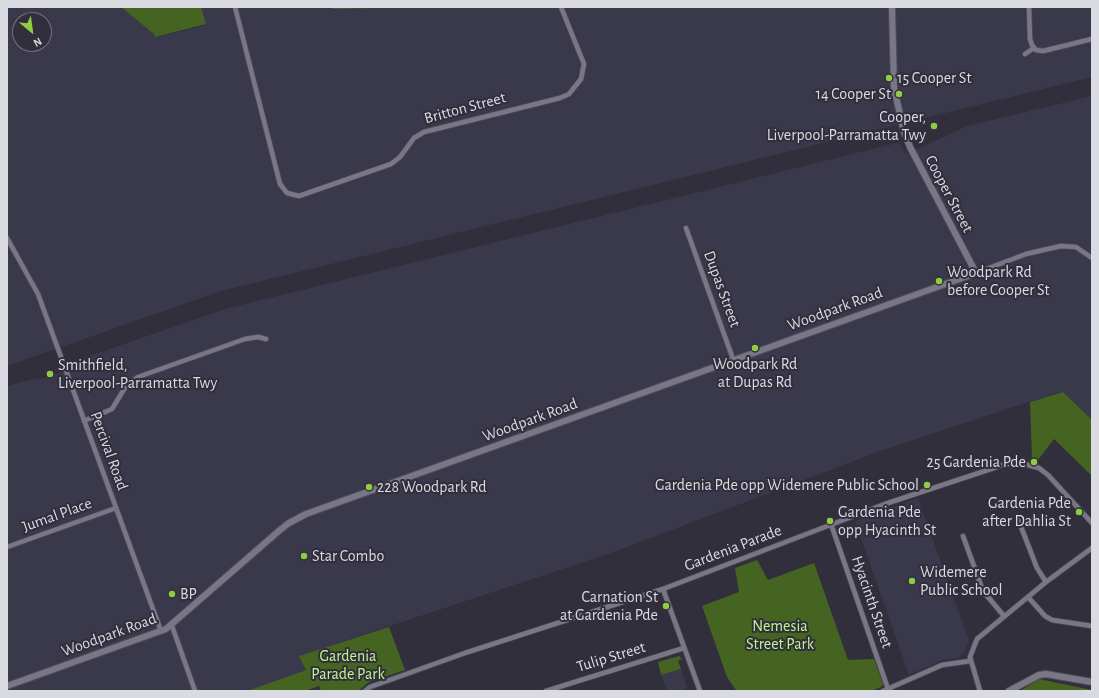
<!DOCTYPE html>
<html>
<head>
<meta charset="utf-8">
<style>
	body { margin:0 }
	#map { position:relative; width:1099px; height:698px; overflow:hidden; background:#312f3c; font-family:"Alegreya Sans",sans-serif }
	canvas { display:block }
	.frame { position:absolute; inset:0; border:8px solid #dadae2; pointer-events:none }
	.north { position:absolute; left:12px; top:12px; width:40px; height:40px; box-sizing:border-box; background:#312f3c; border:1px solid #75737e; border-radius:50%; rotate:151deg; font-size:11px; font-weight:700; line-height:16px; text-align:center; color:#dadae2 }
	.north::after { content:''; display:block; margin:auto; width:14px; height:18px; background:#8ecd43; clip-path:polygon(50% 0,100% 100%,50% 72%,0 100%) }
</style>
</head>
<body>
<div id="map">
<canvas width="1099" height="698"></canvas>
<div class="frame"></div>
<div class="north">N</div>
</div>
<script>
const c = document.querySelector('canvas').getContext('2d');
c.lineJoin = 'round';
function paint(path, color) {
  c.fillStyle = color;
  c.fill(path, 'evenodd');
}
function poly(rows) {
  const path = new Path2D();
  for (const r of rows) {
    path.moveTo(r[0], r[1]);
    for (let i = 2; i < r.length; i += 2) path.lineTo(r[i], r[i + 1]);
  }
  return path;
}
function stroke(path, color, width, dash) {
  c.strokeStyle = color;
  c.lineWidth = width;
  c.lineCap = dash ? 'butt' : 'round';
  c.setLineDash(dash || []);
  c.stroke(path);
}
function label(font, color, halo, rows, align = 'center') {
  c.font = font + ' "Alegreya Sans",sans-serif';
  c.lineWidth = 4;
  c.setLineDash([]);
  c.textBaseline = 'middle';
  c.strokeStyle = halo;
  c.fillStyle = color;
  for (const [text, x, y, turn = 0] of rows) {
    c.save();
    c.translate(x, y);
    c.rotate((+turn || 0) * Math.PI / 180);
    c.textAlign = isNaN(turn) ? turn : align;
    if (halo) c.strokeText(text, 0, 0);
    c.fillText(text, 0, 0);
    c.restore();
  }
}
paint(poly([
	[8,7,121,7,154,34,156,37,206,25,201,7,1092,7,1092,77,221,291,7,366],
	[20,20,44,20,44,44,20,44],
	[1092,96,1092,420,1063,392,1050,395,883,450,611,553,299,656,306,670,247,691,7,691,7,386,37,378,38,380,57,374,72,368,73,363,78,360,225,309,893,144,899,143,907,154,967,126],
	[918,498,969,641,965,651,958,658,943,660,909,675,855,521],
	[681,669,687,688,678,691,667,691,661,675]
]), '#3a384b');
paint(poly([
	[121,7,201,7,206,24,155,37,154,34],
	[332,7,429,7,333,9],
	[1063,392,1092,420,1092,476,1054,439,1038,460,1032,458,1030,402],
	[757,560,768,580,814,563,848,660,874,659,883,684,881,687,872,691,739,691,735,689,727,677,702,606,739,592,735,568],
	[389,627,405,670,369,682,358,691,321,691,319,686,305,691,247,691,306,670,299,656],
	[679,656,682,659,678,661,681,669,661,675,658,662],
	[1039,679,1092,690,1092,691,1020,691]
]), '#456422');
const minor = poly([
	[235,7,280,184,287,193,299,196,391,164,400,157,414,138,424,132,560,98,569,94,581,79,584,64,561,7],
	[1029,7,1030,39,1032,45,1036,50,1043,51,1092,39],
	[1025,54,1034,48],
	[686,228,733,359],
	[7,238,38,294,161,631],
	[976,273,1026,254,1061,246,1076,247,1092,258],
	[84,421,112,409,126,386,138,377,245,339,258,337,266,339],
	[1018,519,1037,568,1046,582],
	[831,524,888,689],
	[963,536,983,591,1004,616],
	[7,547,116,508],
	[663,589,700,691],
	[1028,597,1045,616,1052,620,1092,626],
	[172,626,195,691],
	[365,691,370,687,465,653,663,589,885,504,1006,464,1021,463,1039,468,1048,475,1092,523],
	[546,691,684,648],
	[883,691,942,665,970,661],
	[980,691,970,657,977,639,1046,582,1092,548]
]);
const tertiary = poly([
	[7,686,166,629,280,530,289,523,306,514,976,273,910,147,904,132,894,88,892,7],
	[1009,691,1039,675,1046,674,1092,682]
]);
stroke(minor, '#4f4e58', 6);
stroke(tertiary, '#4f4e58', 8);
stroke(minor, '#797786', 4.5);
stroke(tertiary, '#797786', 6);
for (const [x, y, r, color] of [
	[889,78,4,"#8ecd43"],
	[899,94,4,"#8ecd43"],
	[934,126,4,"#8ecd43"],
	[939,281,4,"#8ecd43"],
	[755,348,4,"#8ecd43"],
	[50,374,4,"#8ecd43"],
	[1034,462,4,"#8ecd43"],
	[927,485,4,"#8ecd43"],
	[369,487,4,"#8ecd43"],
	[1079,512,4,"#8ecd43"],
	[830,521,4,"#8ecd43"],
	[304,556,4,"#8ecd43"],
	[912,581,4,"#8ecd43"],
	[172,594,4,"#8ecd43"],
	[666,606,4,"#8ecd43"]
]) {
  const dot = new Path2D();
  dot.arc(x, y, r, 0, 2 * Math.PI);
  c.fillStyle = color;
  c.fill(dot);
  stroke(dot, '#312f3c', 1.5);
}
label('16px', '#dadae2', '#312f3c', [
	["15 Cooper St",897,78],
	["14 Cooper St",891,94,"right"],
	["Cooper,",926,117,"right"],
	["Liverpool-Parramatta Twy",926,135,"right"],
	["Woodpark Rd",947,272],
	["before Cooper St",947,290],
	["Woodpark Rd",755,364,"center"],
	["at Dupas Rd",755,382,"center"],
	["Smithfield,",58,365],
	["Liverpool-Parramatta Twy",58,383],
	["25 Gardenia Pde",1026,462,"right"],
	["Gardenia Pde opp Widemere Public School",919,485,"right"],
	["228 Woodpark Rd",377,487],
	["Gardenia Pde",1071,503,"right"],
	["after Dahlia St",1071,521,"right"],
	["Gardenia Pde",838,512],
	["opp Hyacinth St",838,530],
	["Star Combo",312,556],
	["Widemere",920,572],
	["Public School",920,590],
	["BP",180,594],
	["Carnation St",658,597,"right"],
	["at Gardenia Pde",658,615,"right"]
], 'left');
label('16px', '#dadae2', '#312f3c', [
	["Britton Street",465,108,-15],
	["Cooper Street",949,194,62],
	["Dupas Street",722,289,70],
	["Woodpark Road",835,309,-20],
	["Woodpark Road",530,420,-20],
	["Percival Road",109,451,70],
	["Jumal Place",57,515,-20],
	["Gardenia Parade",733,548,-21],
	["Hyacinth Street",872,602,71],
	["Woodpark Road",109,635,-20],
	["Tulip Street",611,657,-17]
]);
label('16px', '#c1f68e', '#312f3c', [
	["Nemesia",780,626],
	["Street Park",780,644],
	["Gardenia",348,656],
	["Parade Park",348,674]
]);
</script>
</body>
</html>
